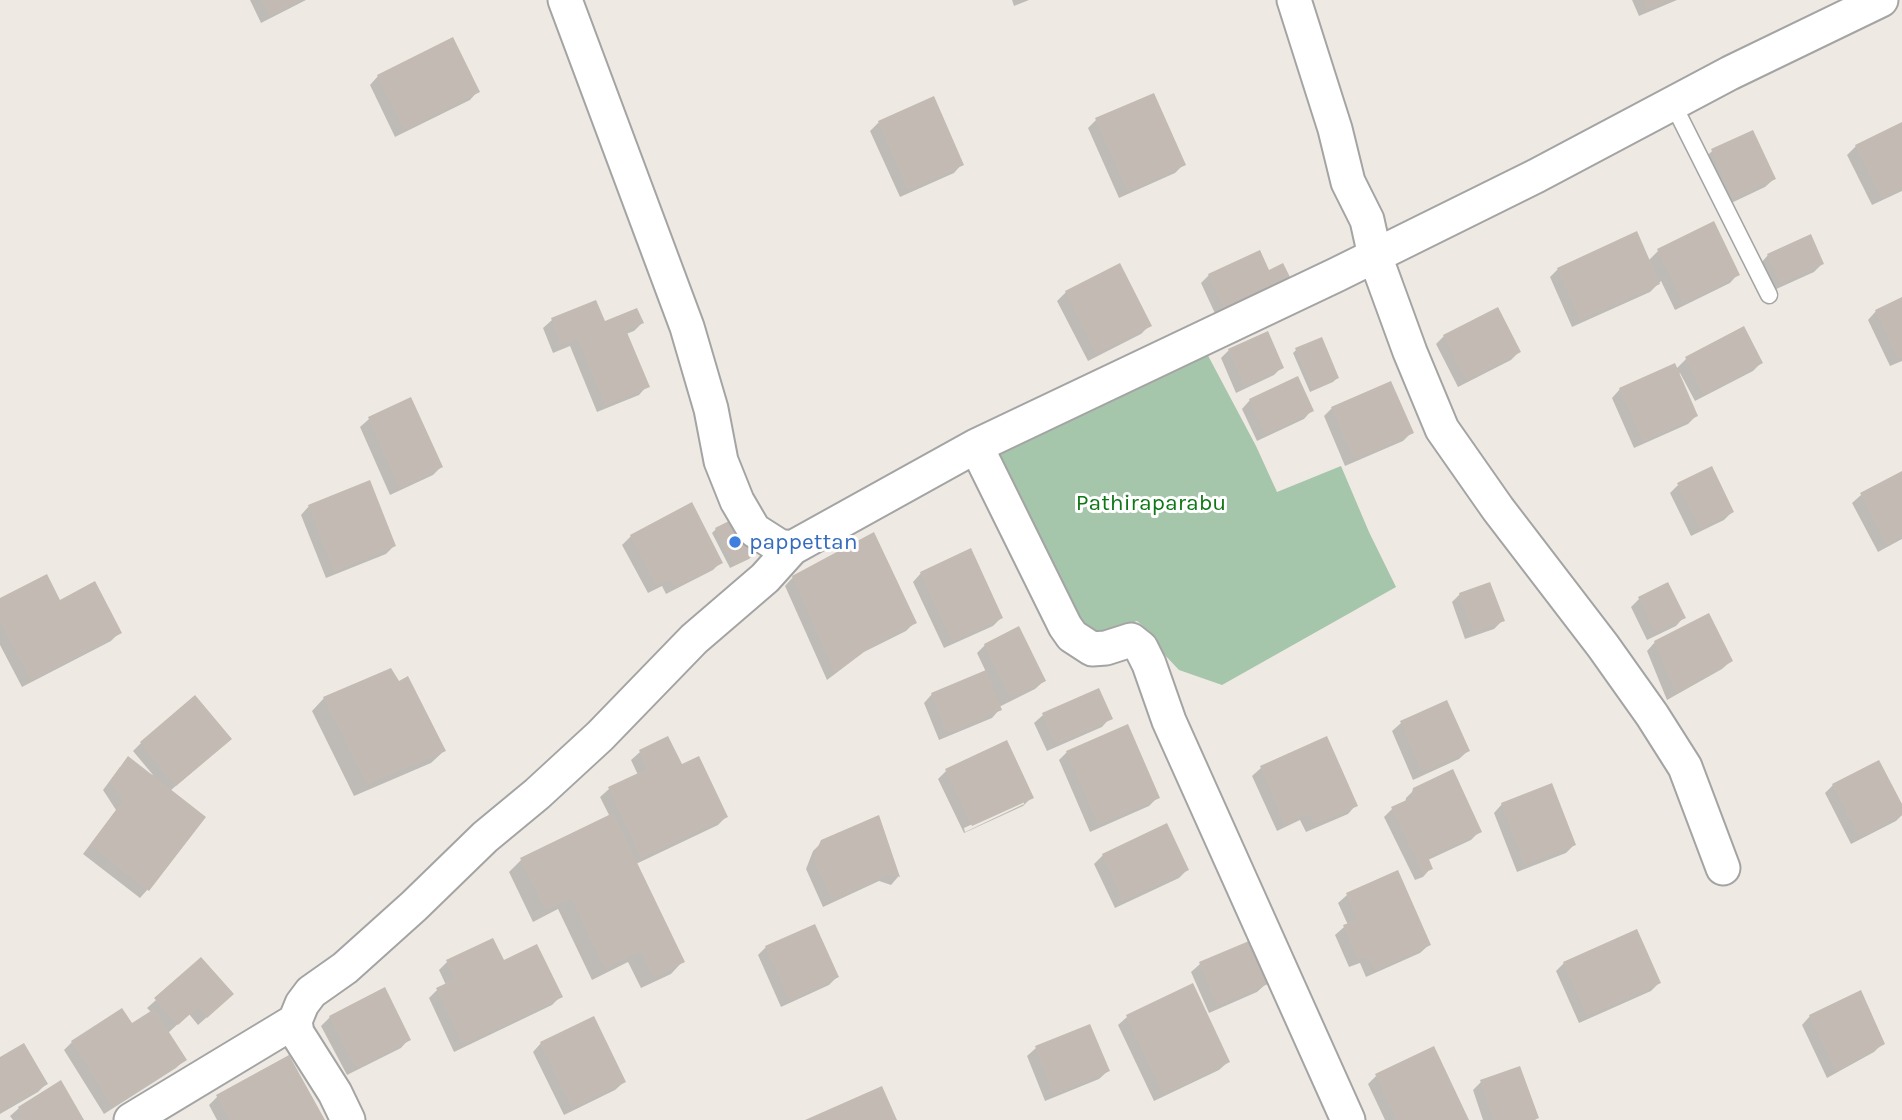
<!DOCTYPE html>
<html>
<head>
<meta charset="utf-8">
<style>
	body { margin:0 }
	canvas { display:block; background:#eeeae3 }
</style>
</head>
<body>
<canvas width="1902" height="1120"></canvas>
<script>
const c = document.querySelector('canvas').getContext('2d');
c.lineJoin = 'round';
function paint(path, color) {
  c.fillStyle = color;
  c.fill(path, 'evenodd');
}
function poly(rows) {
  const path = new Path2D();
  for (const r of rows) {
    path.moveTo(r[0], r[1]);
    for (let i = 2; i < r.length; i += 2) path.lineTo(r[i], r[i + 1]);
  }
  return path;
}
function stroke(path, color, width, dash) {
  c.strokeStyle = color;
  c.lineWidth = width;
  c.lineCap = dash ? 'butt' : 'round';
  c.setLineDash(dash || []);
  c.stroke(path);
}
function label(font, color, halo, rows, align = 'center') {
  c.font = font + ' Karla,sans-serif';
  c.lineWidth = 6;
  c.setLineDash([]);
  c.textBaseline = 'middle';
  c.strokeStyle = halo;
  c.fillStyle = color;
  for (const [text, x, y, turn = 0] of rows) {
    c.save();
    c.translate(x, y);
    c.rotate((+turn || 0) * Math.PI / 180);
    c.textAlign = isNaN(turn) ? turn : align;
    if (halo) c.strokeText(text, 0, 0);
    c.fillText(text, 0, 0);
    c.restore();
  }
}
paint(poly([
	[1204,348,1256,446,1277,492,1341,466,1369,532,1396,587,1222,685,1179,670,1161,651,1150,632,1137,621,1092,636,1084,630,997,464,998,449]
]), '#a5c6aa');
paint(poly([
	[250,0,306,0,261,23],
	[1012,0,1029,0,1014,6],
	[1632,0,1677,0,1639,16],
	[378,76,478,91,470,100,395,137,370,85],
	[1096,120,1184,164,1175,173,1119,198,1088,128],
	[879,122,962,164,954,173,900,197,870,131],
	[1902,124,1902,191,1872,205,1847,155,1856,146],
	[1712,151,1774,179,1765,187,1725,206,1704,159],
	[1658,251,1738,274,1730,283,1675,310,1661,281,1650,292,1572,327,1550,277,1558,269,1648,261],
	[1768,255,1822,264,1814,272,1772,291,1760,264],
	[1269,272,1218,320,1201,283,1209,275],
	[1066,292,1150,325,1141,334,1088,361,1057,301],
	[1902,299,1902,361,1890,366,1868,320,1876,311],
	[595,302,604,323,642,323,634,331,626,334,647,386,639,395,597,412,570,346,553,353,543,328,552,320],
	[1744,329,1761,363,1753,371,1695,401,1680,373,1678,374,1696,416,1688,424,1634,448,1612,398,1620,389,1676,369,1686,359],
	[1444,336,1519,352,1511,360,1458,387,1436,344],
	[1229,350,1282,367,1274,375,1236,393,1221,358],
	[1296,350,1337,378,1333,382,1310,392,1293,353],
	[410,400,441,467,433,475,390,495,360,427,369,419],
	[1250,400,1312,410,1304,419,1257,441,1242,409],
	[1332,408,1412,432,1403,441,1345,466,1324,416],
	[1902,473,1902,539,1878,552,1852,503,1861,495],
	[1678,485,1732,512,1724,520,1691,536,1670,493],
	[309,506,394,546,386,554,326,578,301,515],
	[716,529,753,555,749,559,730,568,712,533],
	[631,536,721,562,713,570,666,594,662,586,648,593,622,545],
	[921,573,1001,618,993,626,944,648,913,582],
	[793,577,914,623,906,631,864,652,827,680,785,586],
	[1460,594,1503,620,1494,629,1465,639,1452,602],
	[1639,599,1684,617,1676,626,1647,640,1631,607],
	[0,600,59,602,119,633,111,641,22,687,0,645],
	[1655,642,1731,661,1722,669,1667,700,1647,651],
	[985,645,1044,681,1035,689,999,707,1000,709,992,718,939,740,924,703,932,694,986,672,977,653],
	[1098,690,1110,718,1102,727,1047,751,1034,723,1043,715],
	[324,698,444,751,431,763,354,796,312,711],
	[1446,702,1468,751,1459,759,1413,780,1392,731,1401,723],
	[667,738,681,767,726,817,718,825,636,864,683,961,671,974,641,988,628,962,592,980,558,909,533,922,509,872,521,860,610,817,600,797,609,789,638,775,631,760,640,752],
	[141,743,221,747,170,791,148,889,140,898,83,854,116,810,103,790,120,767,153,775,133,751],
	[1067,752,1158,797,1149,806,1090,832,1059,760],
	[1261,768,1356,805,1348,814,1306,832,1300,820,1277,831,1252,776],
	[946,771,1032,797,1023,806,964,833,938,779],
	[1024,800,1024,804,965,832,964,828],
	[1833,785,1902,808,1902,815,1896,821,1851,844,1825,793],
	[1414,790,1479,832,1471,840,1428,860,1431,868,1423,877,1415,880,1384,817,1392,809,1405,803,1406,798],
	[1502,804,1574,845,1566,853,1517,872,1494,813],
	[878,818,898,877,891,885,879,881,823,907,806,869,813,851,822,842],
	[1103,855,1187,870,1179,878,1115,908,1094,864],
	[1397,873,1429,945,1420,953,1366,977,1360,963,1349,967,1335,935,1344,927,1348,925,1338,903,1347,895],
	[1248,943,1266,984,1257,992,1209,1013,1191,972,1200,964],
	[766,947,837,977,829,985,781,1007,758,955],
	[447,962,503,962,561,996,552,1005,454,1052,429,998,437,990,446,985,439,970],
	[1564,963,1659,983,1651,991,1579,1023,1556,971],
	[1192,986,1228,1062,1219,1070,1154,1101,1118,1025,1127,1017],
	[384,990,409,1039,401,1048,347,1075,321,1026,330,1017],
	[156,1000,224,1002,198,1025,189,1014,168,1033,185,1059,176,1068,104,1114,64,1050,72,1042,132,1025,151,1012,147,1008],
	[1810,1016,1883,1043,1874,1052,1827,1078,1802,1025],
	[1090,1026,1108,1071,1099,1079,1045,1101,1027,1056,1036,1048],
	[541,1043,624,1082,615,1090,564,1115,533,1052],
	[0,1059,46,1084,38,1092,0,1114],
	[1376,1076,1467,1120,1385,1120,1368,1084],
	[1481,1082,1537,1118,1535,1120,1483,1120,1473,1090],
	[217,1097,323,1120,217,1120,209,1105],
	[19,1108,82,1120,13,1120,10,1116]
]), '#0003');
paint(poly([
	[262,0,301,0,270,16],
	[1643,0,1669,0,1647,9],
	[453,37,480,92,404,130,377,75],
	[1154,93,1186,165,1128,191,1095,118],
	[934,96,964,165,908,190,878,121],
	[1902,122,1902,188,1881,198,1855,145],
	[1753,130,1776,179,1733,198,1711,149],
	[1714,221,1740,275,1683,303,1657,249],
	[1637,231,1660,284,1580,320,1557,268],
	[1811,234,1824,264,1780,283,1767,254],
	[1260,250,1269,270,1283,263,1293,283,1226,313,1208,274],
	[1120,263,1152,326,1096,354,1065,291],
	[1902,297,1902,358,1898,359,1875,310],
	[596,300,605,321,637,308,644,323,626,330,650,387,605,405,578,339,561,345,551,318],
	[1498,307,1521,352,1466,380,1443,335],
	[1744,326,1763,363,1704,394,1685,357],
	[1268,331,1284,368,1244,386,1228,349],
	[1322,337,1339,378,1313,390,1295,348],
	[1675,363,1698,416,1643,441,1619,388],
	[1298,376,1314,411,1265,434,1249,399],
	[1391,381,1414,433,1354,459,1331,407],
	[411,397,443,467,399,488,368,417],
	[1712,466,1734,512,1700,529,1677,483],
	[1902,471,1902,536,1887,545,1860,493],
	[370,480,396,546,334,571,308,505],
	[692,502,723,563,675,587,670,579,656,586,630,535],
	[737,517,755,555,734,565,715,528],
	[874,532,917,623,874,644,835,673,792,576],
	[971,548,1003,618,952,641,920,572],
	[47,574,60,600,95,581,122,633,31,680,0,621,0,598],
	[1490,582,1505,621,1473,632,1459,593],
	[1668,582,1686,618,1655,632,1638,597],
	[1709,613,1733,661,1676,693,1654,641],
	[1019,626,1046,681,1011,698,984,644],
	[391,668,399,681,408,676,446,751,367,784,323,697],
	[986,670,1002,710,947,733,931,693],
	[1099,688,1113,719,1055,744,1042,713],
	[195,695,232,739,176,786,140,742],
	[1447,700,1470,751,1422,772,1400,721],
	[1128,724,1160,798,1098,824,1066,751],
	[668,736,682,764,699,756,728,817,641,858,608,787,647,769,639,750],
	[1327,736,1358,806,1314,825,1309,813,1285,824,1260,766],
	[1007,740,1034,798,972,826,945,769],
	[128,756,206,817,149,891,90,845,123,801,110,781],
	[1879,760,1902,804,1902,815,1860,837,1832,784],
	[1453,769,1482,832,1428,857,1433,869,1423,873,1391,807,1411,798,1413,788],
	[1552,783,1576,845,1525,865,1501,803],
	[613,813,685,962,654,977,641,951,605,968,571,898,546,910,520,858],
	[879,815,900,877,889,874,832,900,813,859,821,840],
	[1167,823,1189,870,1123,901,1102,854],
	[1398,870,1431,945,1375,970,1368,956,1358,960,1343,925,1357,920,1346,893],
	[815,924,839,977,790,1000,765,946],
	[1637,929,1661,983,1587,1016,1563,962],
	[493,938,504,960,537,944,563,997,463,1044,436,988,455,979,446,960],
	[1249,941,1268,984,1217,1006,1199,962],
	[201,957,234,994,207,1018,198,1007,178,1025,154,998],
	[1193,983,1230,1062,1163,1094,1126,1015],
	[385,987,411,1040,356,1068,329,1016],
	[1861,990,1885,1044,1836,1071,1809,1015],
	[122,1008,132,1023,154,1009,187,1060,113,1107,71,1041],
	[594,1016,626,1082,572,1108,540,1042],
	[1090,1024,1110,1071,1053,1094,1035,1046],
	[24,1043,48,1084,0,1112,0,1057],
	[1434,1046,1469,1120,1397,1120,1375,1074],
	[289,1055,325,1120,230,1120,216,1095],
	[1520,1066,1539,1118,1534,1120,1494,1120,1480,1080],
	[61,1080,84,1120,16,1120,23,1116,18,1107],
	[882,1086,897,1120,805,1120]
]), '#c2bab3');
const lane = poly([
	[1672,102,1769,295]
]);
const street = poly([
	[565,0,687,327,711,409,721,461,737,501,754,530,779,546,792,548,976,446,1336,275,1536,176,1730,73,1881,0],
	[1294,0,1335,129,1348,182,1367,220,1375,256,1410,352,1442,429,1498,509,1603,646,1652,715,1685,767,1723,868],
	[976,446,1065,626,1072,636,1092,649,1106,648,1131,640,1141,648,1149,664,1169,721,1348,1120],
	[131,1120,295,1021],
	[348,1120,335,1093,297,1033,295,1021,302,1004,311,992,345,968,414,906,485,837,537,794,600,736,694,639,765,578,792,548]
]);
stroke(lane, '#a4a4a4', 19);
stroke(street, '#a4a4a4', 37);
stroke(lane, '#fff', 16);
stroke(street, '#fff', 33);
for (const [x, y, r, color] of [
	[735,542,7,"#3f7fe0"]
]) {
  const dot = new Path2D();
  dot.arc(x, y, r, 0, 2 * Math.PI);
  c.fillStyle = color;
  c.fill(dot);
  stroke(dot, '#fff', 2.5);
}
label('23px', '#0f7716', '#fff', [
	["Pathiraparabu",1151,503]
]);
label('23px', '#366cbe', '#fff', [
	["pappettan",749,542]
], 'left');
</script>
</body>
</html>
